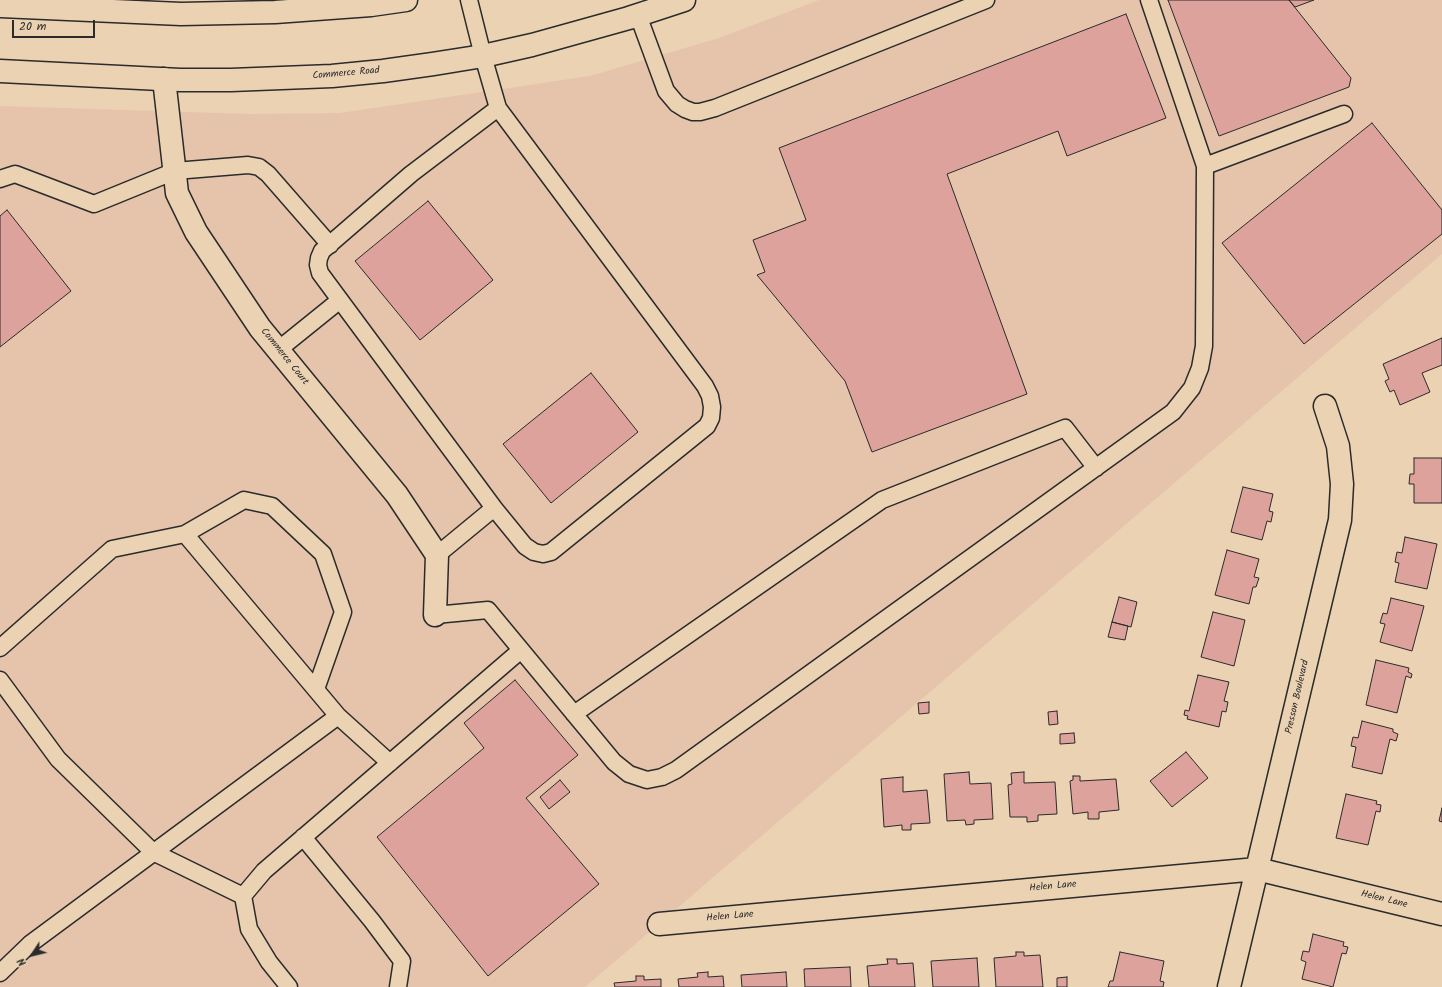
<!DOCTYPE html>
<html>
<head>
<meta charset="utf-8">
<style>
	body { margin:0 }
	#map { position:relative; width:1442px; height:987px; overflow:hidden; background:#ebd2b3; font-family:Kalam,sans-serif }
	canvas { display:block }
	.north { position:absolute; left:12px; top:935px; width:40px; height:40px; -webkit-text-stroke:3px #ebd2b3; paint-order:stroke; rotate:235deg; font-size:11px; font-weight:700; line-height:16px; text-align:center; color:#2b2b2b }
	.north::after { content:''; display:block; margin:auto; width:14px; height:18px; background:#2b2b2b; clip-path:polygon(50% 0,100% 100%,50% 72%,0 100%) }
	.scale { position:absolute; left:12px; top:20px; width:83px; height:18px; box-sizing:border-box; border:2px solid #2b2b2b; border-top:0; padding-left:5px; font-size:12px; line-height:14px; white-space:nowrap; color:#2b2b2b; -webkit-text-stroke:3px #ebd2b3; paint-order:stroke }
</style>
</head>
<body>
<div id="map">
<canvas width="1442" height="987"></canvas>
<div class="north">N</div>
<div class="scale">20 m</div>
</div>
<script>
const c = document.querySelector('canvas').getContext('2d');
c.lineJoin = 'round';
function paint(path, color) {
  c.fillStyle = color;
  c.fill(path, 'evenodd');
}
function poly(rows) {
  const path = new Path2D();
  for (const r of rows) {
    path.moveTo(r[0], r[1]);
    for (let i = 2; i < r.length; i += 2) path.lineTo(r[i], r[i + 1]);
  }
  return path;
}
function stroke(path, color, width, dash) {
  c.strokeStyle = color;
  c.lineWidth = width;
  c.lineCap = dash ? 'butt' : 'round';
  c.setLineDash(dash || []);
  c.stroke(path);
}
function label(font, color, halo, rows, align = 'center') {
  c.font = font + ' Kalam,sans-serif';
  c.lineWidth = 3;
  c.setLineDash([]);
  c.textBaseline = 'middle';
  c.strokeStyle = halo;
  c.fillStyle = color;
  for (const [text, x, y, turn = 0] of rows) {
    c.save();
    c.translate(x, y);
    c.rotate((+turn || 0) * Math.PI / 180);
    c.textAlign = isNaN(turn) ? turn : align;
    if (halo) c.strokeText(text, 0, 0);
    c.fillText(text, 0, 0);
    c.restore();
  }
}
paint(poly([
	[819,0,1442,0,1442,254,585,987,0,987,0,106,251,114,340,113,590,76,719,38]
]), '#e6c4ac');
const building = poly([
	[1168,0,1289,0,1351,78,1349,87,1219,136,1168,0],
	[1289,0,1314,0,1295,7,1289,0],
	[1126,14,1166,118,1067,156,1058,131,947,174,1027,394,872,452,845,381,757,275,765,272,753,240,806,220,779,148,1126,14],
	[1372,123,1442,210,1442,234,1304,344,1222,243,1372,123],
	[428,201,493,280,420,340,355,261,428,201],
	[7,210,71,291,0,347,0,216,7,210],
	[1442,338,1442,365,1422,373,1430,392,1400,405,1394,390,1390,392,1385,381,1389,379,1383,364,1442,338],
	[591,373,638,432,551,503,503,444,591,373],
	[1414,458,1442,458,1442,503,1414,503,1414,484,1409,484,1410,474,1414,474,1414,458],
	[1243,487,1273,494,1269,511,1273,512,1271,522,1267,521,1262,540,1231,532,1243,487],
	[1405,537,1437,544,1427,589,1395,582,1399,563,1395,562,1397,552,1402,553,1405,537],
	[1227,550,1259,559,1254,577,1259,578,1256,587,1253,587,1249,604,1215,595,1227,550],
	[1119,597,1137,602,1131,627,1112,622,1119,597],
	[1391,598,1424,606,1412,651,1380,642,1385,624,1380,623,1383,613,1387,614,1391,598],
	[1213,612,1245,620,1234,666,1201,657,1213,612],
	[1112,622,1128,626,1125,640,1108,637,1112,622],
	[1376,660,1409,668,1408,672,1412,674,1411,678,1406,676,1397,713,1366,705,1376,660],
	[1198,675,1229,682,1224,701,1228,702,1226,712,1222,711,1219,727,1187,719,1188,716,1184,715,1185,710,1189,711,1198,675],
	[515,680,578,755,526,798,599,884,488,976,377,837,484,748,464,723,515,680],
	[929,702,929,713,919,714,918,703,929,702],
	[1057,711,1058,724,1049,725,1048,712,1057,711],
	[1362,721,1393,729,1393,732,1398,734,1396,741,1390,739,1382,774,1352,767,1356,747,1351,746,1353,737,1358,738,1362,721],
	[1074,733,1075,743,1060,744,1060,734,1074,733],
	[1186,752,1208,778,1172,807,1150,781,1186,752],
	[969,772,970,784,991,783,993,819,974,820,974,824,966,825,965,820,947,821,944,774,969,772],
	[1024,772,1024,783,1055,782,1057,814,1038,815,1038,821,1027,822,1027,817,1010,817,1008,785,1012,784,1011,773,1024,772],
	[1073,776,1080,776,1080,781,1116,779,1119,810,1099,812,1099,819,1088,819,1088,812,1073,814,1070,781,1073,780,1073,776],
	[903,777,903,792,927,790,930,823,911,824,911,830,902,830,902,825,884,827,881,779,903,777],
	[560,780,570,792,549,809,540,797,560,780],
	[1346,794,1377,801,1376,804,1381,805,1380,812,1376,811,1368,845,1336,838,1346,794],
	[1442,808,1442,822,1439,821,1442,808],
	[1313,934,1344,942,1343,946,1348,947,1346,954,1342,953,1333,987,1302,979,1306,962,1301,960,1303,951,1309,952,1313,934],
	[1016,952,1024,952,1024,956,1040,955,1043,987,996,987,994,958,1016,956,1016,952],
	[1120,952,1164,961,1160,981,1164,982,1163,987,1108,987,1110,981,1113,981,1120,952],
	[977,958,979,987,933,987,931,961,977,958],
	[887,959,897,959,897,964,913,963,915,987,869,987,867,966,888,964,887,959],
	[850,967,851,987,805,987,804,969,850,967],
	[708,972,708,977,723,976,724,987,679,987,678,979,698,977,697,973,708,972],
	[786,972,787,987,742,987,741,975,786,972],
	[636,976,644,976,644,980,661,979,661,987,615,987,614,983,636,981,636,976],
	[1067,977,1067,987,1057,987,1057,978,1067,977]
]);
paint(building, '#dca29b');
stroke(building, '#2b2b2b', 1);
const lane = poly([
	[469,0,483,56,498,108,705,386,710,396,712,407,711,418,707,426,551,552,543,554,534,552,525,546,494,508],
	[638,15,666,91,677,104,685,109,693,112,700,112,715,108,986,0],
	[1205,166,1344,114],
	[0,179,15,174,94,204,175,171,248,165,259,167,268,174,330,245],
	[278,350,340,300],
	[185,534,244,500,272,506,323,554,343,612,316,689],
	[437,555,494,508,320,273,318,265,319,258,322,251,411,174,498,108],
	[435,615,488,610,614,762,629,774,647,780,662,777,676,770,1173,412,1192,388,1200,368,1204,346,1205,166,1149,0],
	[0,648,112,549,185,534,338,716,390,763],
	[0,680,58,759,153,852,243,896],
	[574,714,882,500,1065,428,1096,468],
	[303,837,372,921,402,961,398,987],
	[0,973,30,944,338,716],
	[289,987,269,962,249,929,243,896,264,871,521,650]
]);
const street = poly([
	[164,79,177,193,196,232,260,328,397,495,437,555,435,615],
	[659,924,1257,869,1442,914],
	[1229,987,1340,520,1342,484,1338,446,1325,406]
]);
const secondary = poly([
	[0,6,181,14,275,12,371,5,406,0],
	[0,71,180,80,231,80,332,76,383,71,433,64,483,56,532,45,629,18,684,0]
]);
stroke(lane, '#2b2b2b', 19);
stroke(street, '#2b2b2b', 25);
stroke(secondary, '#2b2b2b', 25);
stroke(lane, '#ebd2b3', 16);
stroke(street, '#ebd2b3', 22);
stroke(secondary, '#ebd2b3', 22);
label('10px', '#2b2b2b', '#ebd2b3', [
	["Commerce Road",346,74,-5],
	["Commerce Court",284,357,51],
	["Presson Boulevard",1298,697,-77],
	["Helen Lane",1053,887,-5],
	["Helen Lane",1384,900,14],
	["Helen Lane",730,917,-5]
]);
</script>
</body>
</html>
